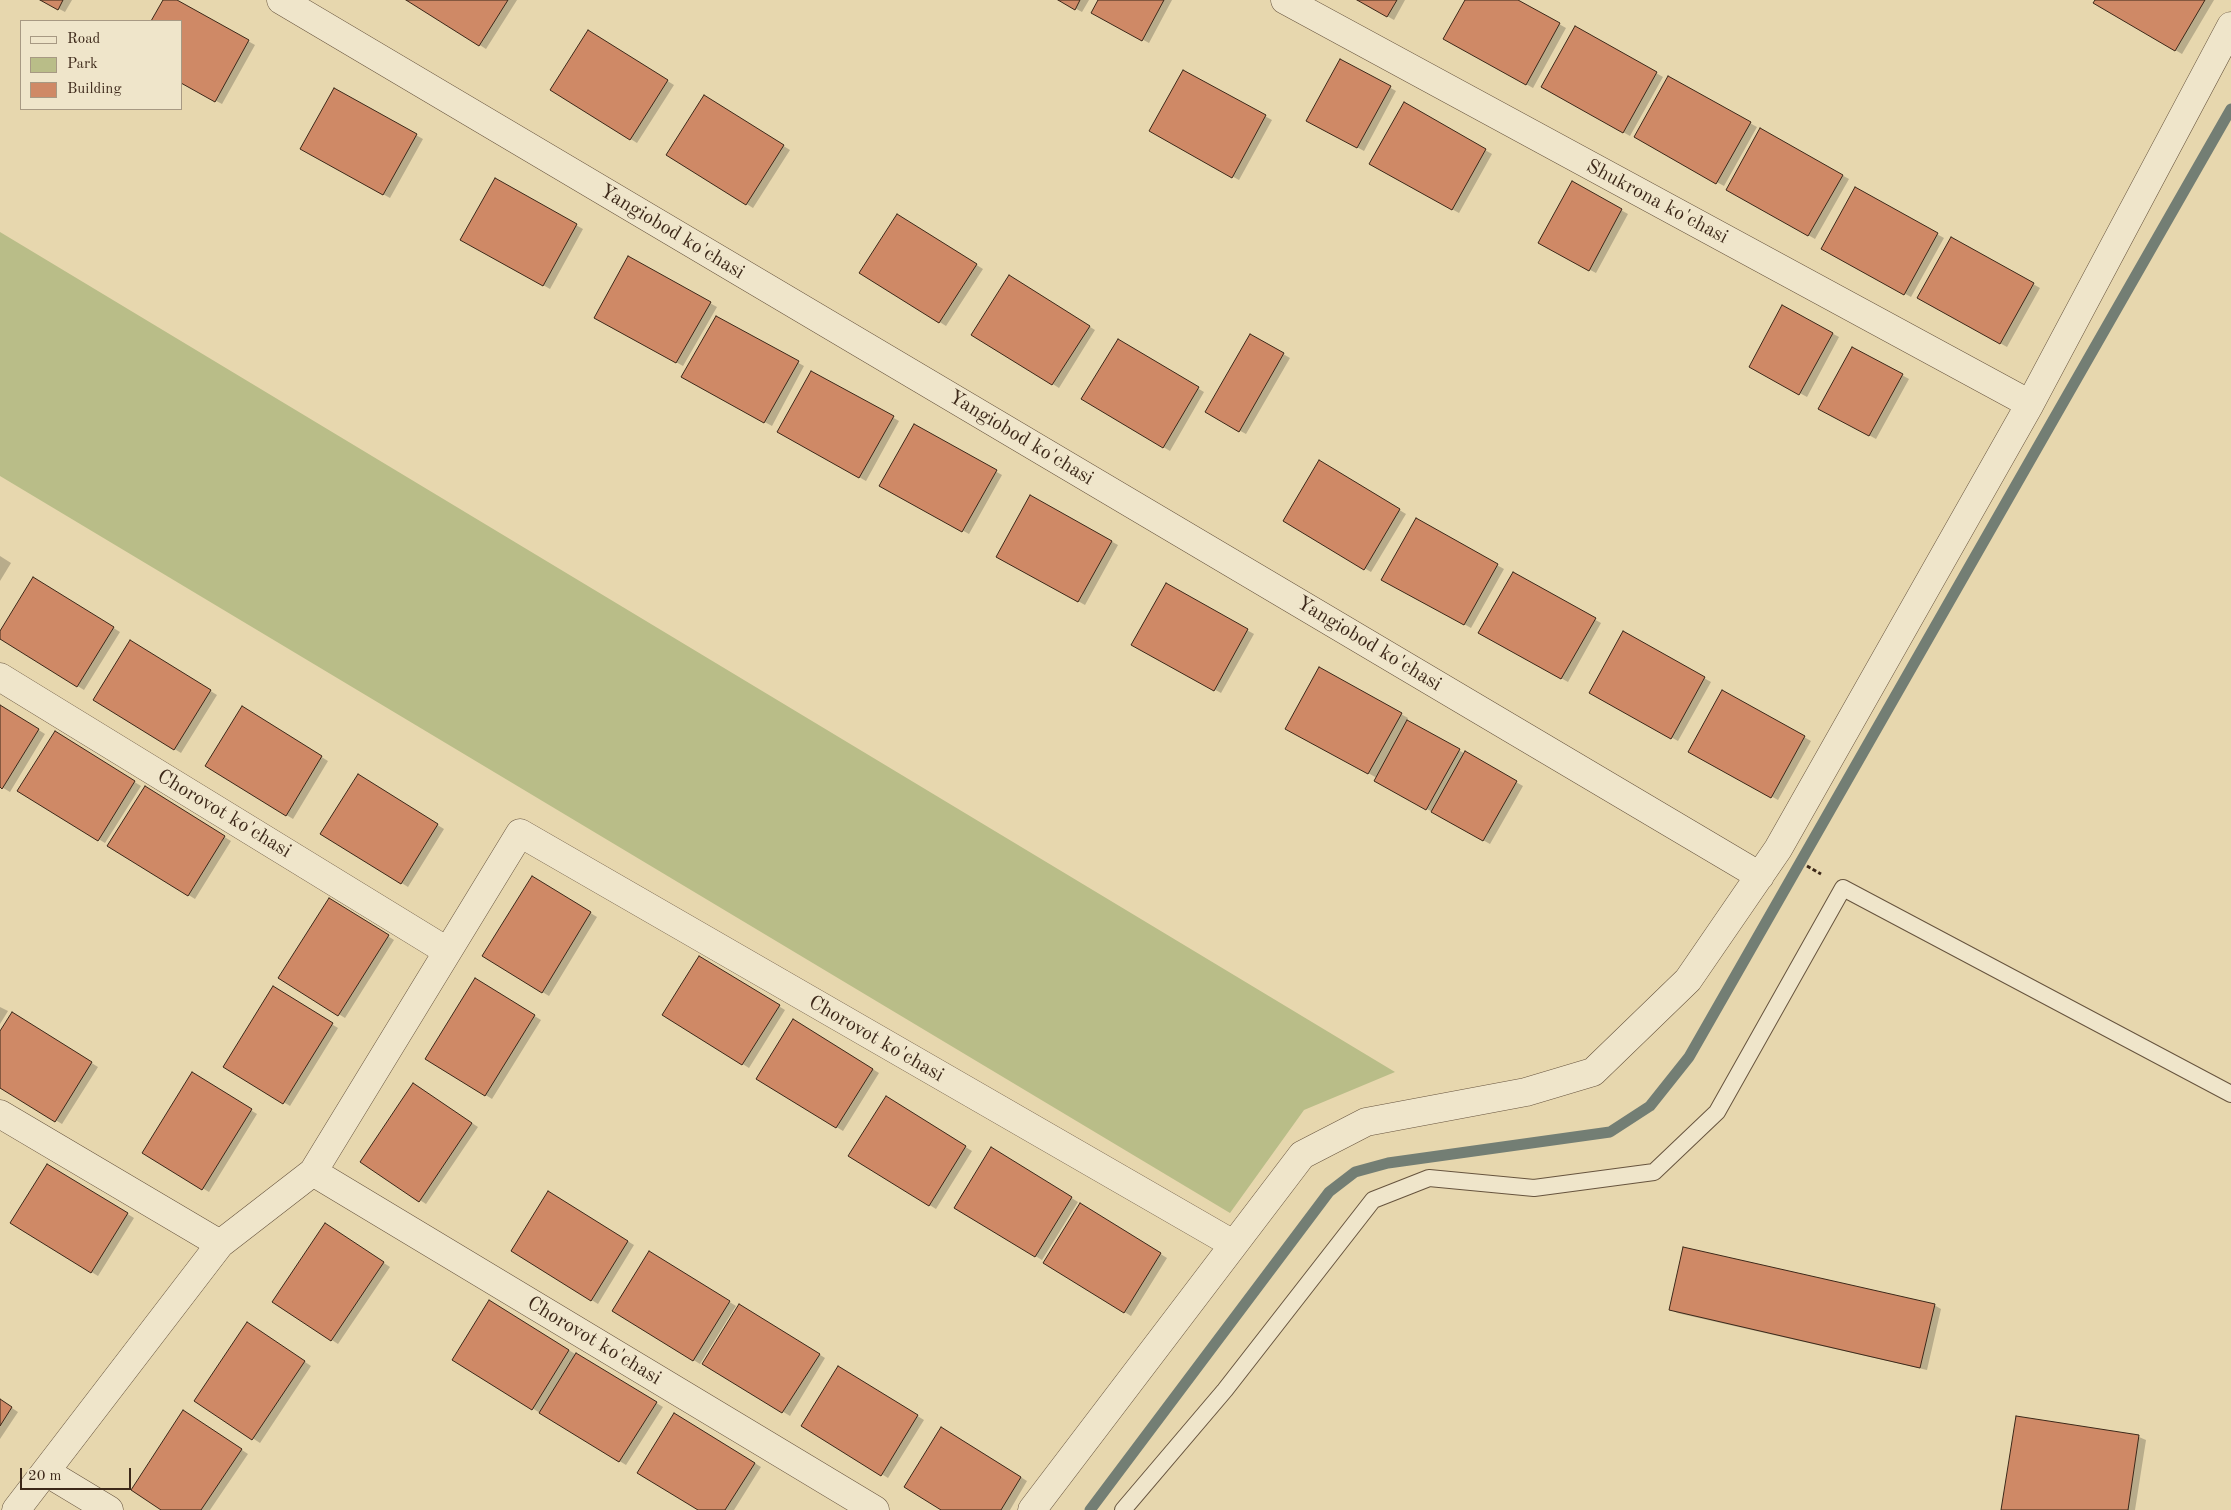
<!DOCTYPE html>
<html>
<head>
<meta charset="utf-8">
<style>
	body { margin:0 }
	#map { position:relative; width:2231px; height:1510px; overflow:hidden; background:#e7d7ae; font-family:"Old Standard TT",serif }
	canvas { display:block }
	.legend { position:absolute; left:20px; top:20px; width:162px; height:90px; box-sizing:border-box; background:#efe5ca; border:1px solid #a79983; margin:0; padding:6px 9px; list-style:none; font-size:15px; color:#3c2819 }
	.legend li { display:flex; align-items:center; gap:10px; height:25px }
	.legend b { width:25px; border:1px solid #a79983 }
	.scale { position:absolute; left:20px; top:1468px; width:111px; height:22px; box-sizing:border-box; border:2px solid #3c2819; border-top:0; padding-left:6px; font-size:15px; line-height:18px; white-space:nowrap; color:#3c2819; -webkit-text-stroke:4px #efe5ca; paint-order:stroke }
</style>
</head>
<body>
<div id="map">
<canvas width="2231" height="1510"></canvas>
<ul class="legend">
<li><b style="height:6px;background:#efe5ca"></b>Road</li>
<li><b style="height:14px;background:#b9bd88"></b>Park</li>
<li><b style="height:14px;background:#cf8966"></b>Building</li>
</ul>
<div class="scale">20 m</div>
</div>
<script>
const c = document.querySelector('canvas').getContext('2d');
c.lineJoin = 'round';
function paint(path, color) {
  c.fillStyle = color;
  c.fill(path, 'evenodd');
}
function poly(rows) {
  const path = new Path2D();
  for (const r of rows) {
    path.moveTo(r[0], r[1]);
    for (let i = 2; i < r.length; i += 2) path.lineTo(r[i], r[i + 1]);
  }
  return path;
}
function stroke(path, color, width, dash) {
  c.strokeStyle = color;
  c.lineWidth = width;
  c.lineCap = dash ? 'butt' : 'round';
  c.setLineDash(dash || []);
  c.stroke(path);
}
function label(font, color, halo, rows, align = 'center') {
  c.font = font + ' "Old Standard TT",serif';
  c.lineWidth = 4;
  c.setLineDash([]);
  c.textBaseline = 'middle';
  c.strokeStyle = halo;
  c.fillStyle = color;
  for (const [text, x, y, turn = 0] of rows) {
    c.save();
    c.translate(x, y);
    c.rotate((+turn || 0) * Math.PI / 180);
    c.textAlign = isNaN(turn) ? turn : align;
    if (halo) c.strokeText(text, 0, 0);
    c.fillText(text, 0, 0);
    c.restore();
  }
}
paint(poly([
	[0,232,1395,1072,1304,1110,1230,1213,0,476]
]), '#b9bd88');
paint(poly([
	[42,0,72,0,65,12],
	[165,0,175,0,255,45,222,104,181,82,181,21,153,21],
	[409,0,517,0,486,49],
	[1060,0,1089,0,1082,12],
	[1100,0,1172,0,1149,43,1093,12],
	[1359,0,1405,0,1394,20],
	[1466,0,1516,0,1566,28,1533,88,1445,38],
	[2097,0,2214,0,2182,54,2095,3],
	[1576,27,1663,77,1630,136,1543,87],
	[589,32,674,85,637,143,552,89],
	[1340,60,1396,91,1364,151,1308,120],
	[1184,72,1272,120,1239,180,1151,131],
	[1668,78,1757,127,1724,186,1635,137],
	[335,90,423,139,390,198,301,149],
	[704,97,790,150,753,208,668,154],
	[1404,104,1492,154,1459,213,1371,164],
	[1760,130,1849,179,1815,239,1728,189],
	[495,180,583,229,550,289,462,239],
	[1572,183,1628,214,1596,273,1539,243],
	[1856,189,1944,238,1911,297,1822,248],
	[897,215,983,269,946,326,861,273],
	[1952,238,2040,288,2007,347,1919,298],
	[628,258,717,307,683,366,595,317],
	[1010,277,1095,330,1059,388,973,334],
	[1783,307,1839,337,1807,397,1751,366],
	[717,317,804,366,772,426,683,377],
	[1250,335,1290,358,1246,434,1206,412],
	[1118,341,1204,392,1170,451,1083,399],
	[1853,348,1909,379,1876,439,1820,408],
	[812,372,899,421,866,481,779,432],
	[914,425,1002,475,969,534,881,485],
	[1320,462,1406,514,1371,572,1284,521],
	[1030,497,1118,545,1085,605,997,556],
	[1416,520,1504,569,1471,628,1383,579],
	[0,556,11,563,0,581],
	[1513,574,1601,623,1568,682,1480,633],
	[34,579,120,632,84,690,0,638,0,633],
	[1166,585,1254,634,1221,693,1133,644],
	[1624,633,1711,682,1678,741,1591,692],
	[131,642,217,695,181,753,95,700],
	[1320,669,1408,718,1406,721,1523,786,1490,844,1382,784,1377,778,1287,728],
	[1723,692,1811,741,1778,800,1689,751],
	[0,706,45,734,10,792,0,786],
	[242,708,328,761,293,819,207,766],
	[55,733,141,786,105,843,19,791],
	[358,776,444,829,408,887,322,834],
	[145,788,231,841,195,899,109,846],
	[532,877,597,917,549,996,483,956],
	[329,899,394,940,345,1018,280,978],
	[699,957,785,1010,749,1068,663,1015],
	[476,980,541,1020,492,1099,427,1059],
	[273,988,338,1028,290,1106,225,1067],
	[0,1007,8,1011,0,1024],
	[12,1014,98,1067,62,1124,0,1086,0,1033],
	[793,1020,879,1073,843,1131,757,1078],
	[192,1074,257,1114,209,1192,144,1153],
	[420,1089,478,1127,426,1204,420,1200],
	[886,1098,972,1151,936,1209,850,1156],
	[992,1149,1078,1202,1042,1260,956,1207],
	[48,1165,134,1218,98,1276,12,1223],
	[548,1193,634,1245,598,1304,513,1251],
	[1081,1205,1167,1258,1131,1316,1045,1263],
	[332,1229,390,1267,338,1344,274,1302],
	[650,1253,736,1306,700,1364,614,1311],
	[489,1302,663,1407,626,1465,532,1408],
	[740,1305,825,1358,790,1416,703,1363],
	[1934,1305,1941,1309,1927,1370,1677,1313,1670,1309],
	[253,1327,311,1366,260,1443,195,1400],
	[838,1367,924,1420,888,1478,803,1425],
	[0,1400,18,1412,0,1439],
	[675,1414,761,1467,734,1510,700,1510],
	[190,1416,248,1454,210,1510,164,1510],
	[2017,1418,2139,1437,2146,1440,2135,1510,2002,1510],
	[942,1428,1027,1481,1010,1510,943,1510]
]), '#0003');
stroke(poly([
	[1090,1510,1329,1192,1355,1172,1388,1163,1610,1132,1650,1106,1689,1057,2231,109]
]), '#737e74', 11);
const building = poly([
	[40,0,63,0,58,10,40,0],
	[163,0,177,0,249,40,215,102,181,83,181,21,151,21,163,0],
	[406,0,508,0,479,46,406,0],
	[1058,0,1080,0,1075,10,1058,0],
	[1098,0,1164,0,1142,41,1091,13,1098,0],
	[1357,0,1397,0,1387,17,1357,0],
	[1465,0,1518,0,1560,23,1526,85,1443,39,1465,0],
	[2095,0,2205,0,2175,51,2093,3,2095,0],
	[1575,26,1657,72,1623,133,1541,87,1575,26],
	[588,30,668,80,630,140,550,90,588,30],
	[1340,59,1391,86,1357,148,1306,121,1340,59],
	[1183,70,1266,115,1232,178,1149,131,1183,70],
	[1668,76,1751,122,1716,184,1634,137,1668,76],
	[334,88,417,134,383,195,300,149,334,88],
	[704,95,784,145,746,205,666,155,704,95],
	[1404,102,1486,149,1452,210,1369,164,1404,102],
	[1760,128,1843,175,1808,236,1726,190,1760,128],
	[495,178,577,224,543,286,460,240,495,178],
	[1572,181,1622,209,1589,271,1538,243,1572,181],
	[1855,187,1938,233,1904,295,1821,249,1855,187],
	[897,214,977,264,939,323,859,273,897,214],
	[1951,237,2034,283,2000,344,1917,298,1951,237],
	[628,256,711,302,676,363,594,318,628,256],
	[1009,275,1090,326,1052,385,971,335,1009,275],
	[1782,305,1833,333,1799,395,1749,367,1782,305],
	[716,316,799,361,764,423,681,377,716,316],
	[1250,334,1284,353,1239,432,1205,412,1250,334],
	[1118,339,1199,387,1163,448,1081,399,1118,339],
	[1852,347,1903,374,1869,436,1818,409,1852,347],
	[811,371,894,416,859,478,777,432,811,371],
	[914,424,997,470,962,532,879,486,914,424],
	[1319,460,1400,509,1364,570,1283,521,1319,460],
	[1030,495,1112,541,1078,602,996,557,1030,495],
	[1416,518,1498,564,1464,625,1381,580,1416,518],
	[1513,572,1596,618,1561,679,1478,633,1513,572],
	[33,577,114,627,77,687,0,639,0,631,33,577],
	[1166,583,1248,629,1214,691,1131,645,1166,583],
	[1623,631,1705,677,1671,739,1589,693,1623,631],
	[130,640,211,690,174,750,93,700,130,640],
	[1319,667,1402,713,1368,774,1285,729,1319,667],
	[1722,690,1805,736,1771,798,1688,752,1722,690],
	[0,705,39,729,2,789,0,787,0,705],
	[242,706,322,756,286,816,205,766,242,706],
	[1407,720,1460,749,1426,810,1374,781,1407,720],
	[55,731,135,781,98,841,17,791,55,731],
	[1465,751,1517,781,1483,841,1431,812,1465,751],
	[358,774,438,824,401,884,320,834,358,774],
	[145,786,225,836,188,896,107,846,145,786],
	[532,876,591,912,542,993,482,956,532,876],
	[329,898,389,935,338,1016,278,978,329,898],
	[699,956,780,1005,742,1065,662,1015,699,956],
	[475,978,535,1015,485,1096,425,1059,475,978],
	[273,986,333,1023,283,1104,223,1067,273,986],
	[12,1012,92,1062,55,1122,0,1088,0,1031,12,1012],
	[793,1019,873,1069,836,1128,756,1079,793,1019],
	[192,1072,252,1109,202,1190,142,1153,192,1072],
	[413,1083,472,1123,419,1202,360,1162,413,1083],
	[886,1096,966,1146,929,1206,848,1156,886,1096],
	[991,1147,1072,1197,1035,1257,954,1208,991,1147],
	[47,1164,128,1213,91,1273,10,1223,47,1164],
	[548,1191,628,1241,591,1301,511,1251,548,1191],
	[1080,1203,1161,1253,1124,1313,1043,1263,1080,1203],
	[325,1223,384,1262,331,1341,272,1302,325,1223],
	[1683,1247,1935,1304,1920,1368,1669,1310,1683,1247],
	[649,1251,730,1301,693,1361,612,1311,649,1251],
	[489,1300,569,1350,532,1410,452,1360,489,1300],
	[739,1304,820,1354,782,1413,702,1364,739,1304],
	[247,1322,305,1361,252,1440,194,1401,247,1322],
	[576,1353,657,1402,619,1462,539,1413,576,1353],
	[838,1366,918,1415,881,1476,801,1426,838,1366],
	[0,1399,12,1407,0,1426,0,1399],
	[183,1410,242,1449,201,1510,161,1510,131,1490,183,1410],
	[674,1413,755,1463,725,1510,698,1510,637,1473,674,1413],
	[2016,1416,2139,1435,2128,1510,2001,1510,2016,1416],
	[941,1427,1021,1477,1001,1510,941,1510,904,1487,941,1427]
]);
paint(building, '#cf8966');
stroke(building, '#3c2819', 1);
const service = poly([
	[1123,1510,1225,1390,1373,1200,1429,1178,1534,1188,1654,1172,1717,1112,1843,888,2231,1094]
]);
const minor = poly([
	[281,0,1760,876],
	[1285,0,2030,404],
	[0,677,447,951],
	[0,1114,220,1244],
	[313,1172,875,1510],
	[46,1472,109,1510],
	[16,1510,220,1244,313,1172,520,833,1233,1244],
	[1032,1510,1302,1155,1366,1122,1526,1092,1593,1072,1688,980,1778,849,2030,404,2231,26]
]);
stroke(service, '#67543e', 18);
stroke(minor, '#67543e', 29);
stroke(poly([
	[1807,866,1821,874]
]), '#3c2819', 3, [4, 2.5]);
stroke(service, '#efe5ca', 16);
stroke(minor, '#efe5ca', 28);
label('20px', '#3c2819', '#efe5ca', [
	["Shukrona ko'chasi",1657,202,28],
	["Yangiobod ko'chasi",672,232,31],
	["Yangiobod ko'chasi",1021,438,31],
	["Yangiobod ko'chasi",1369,644,31],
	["Chorovot ko'chasi",224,814,31],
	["Chorovot ko'chasi",876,1039,30],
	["Chorovot ko'chasi",594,1341,31]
]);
</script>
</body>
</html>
